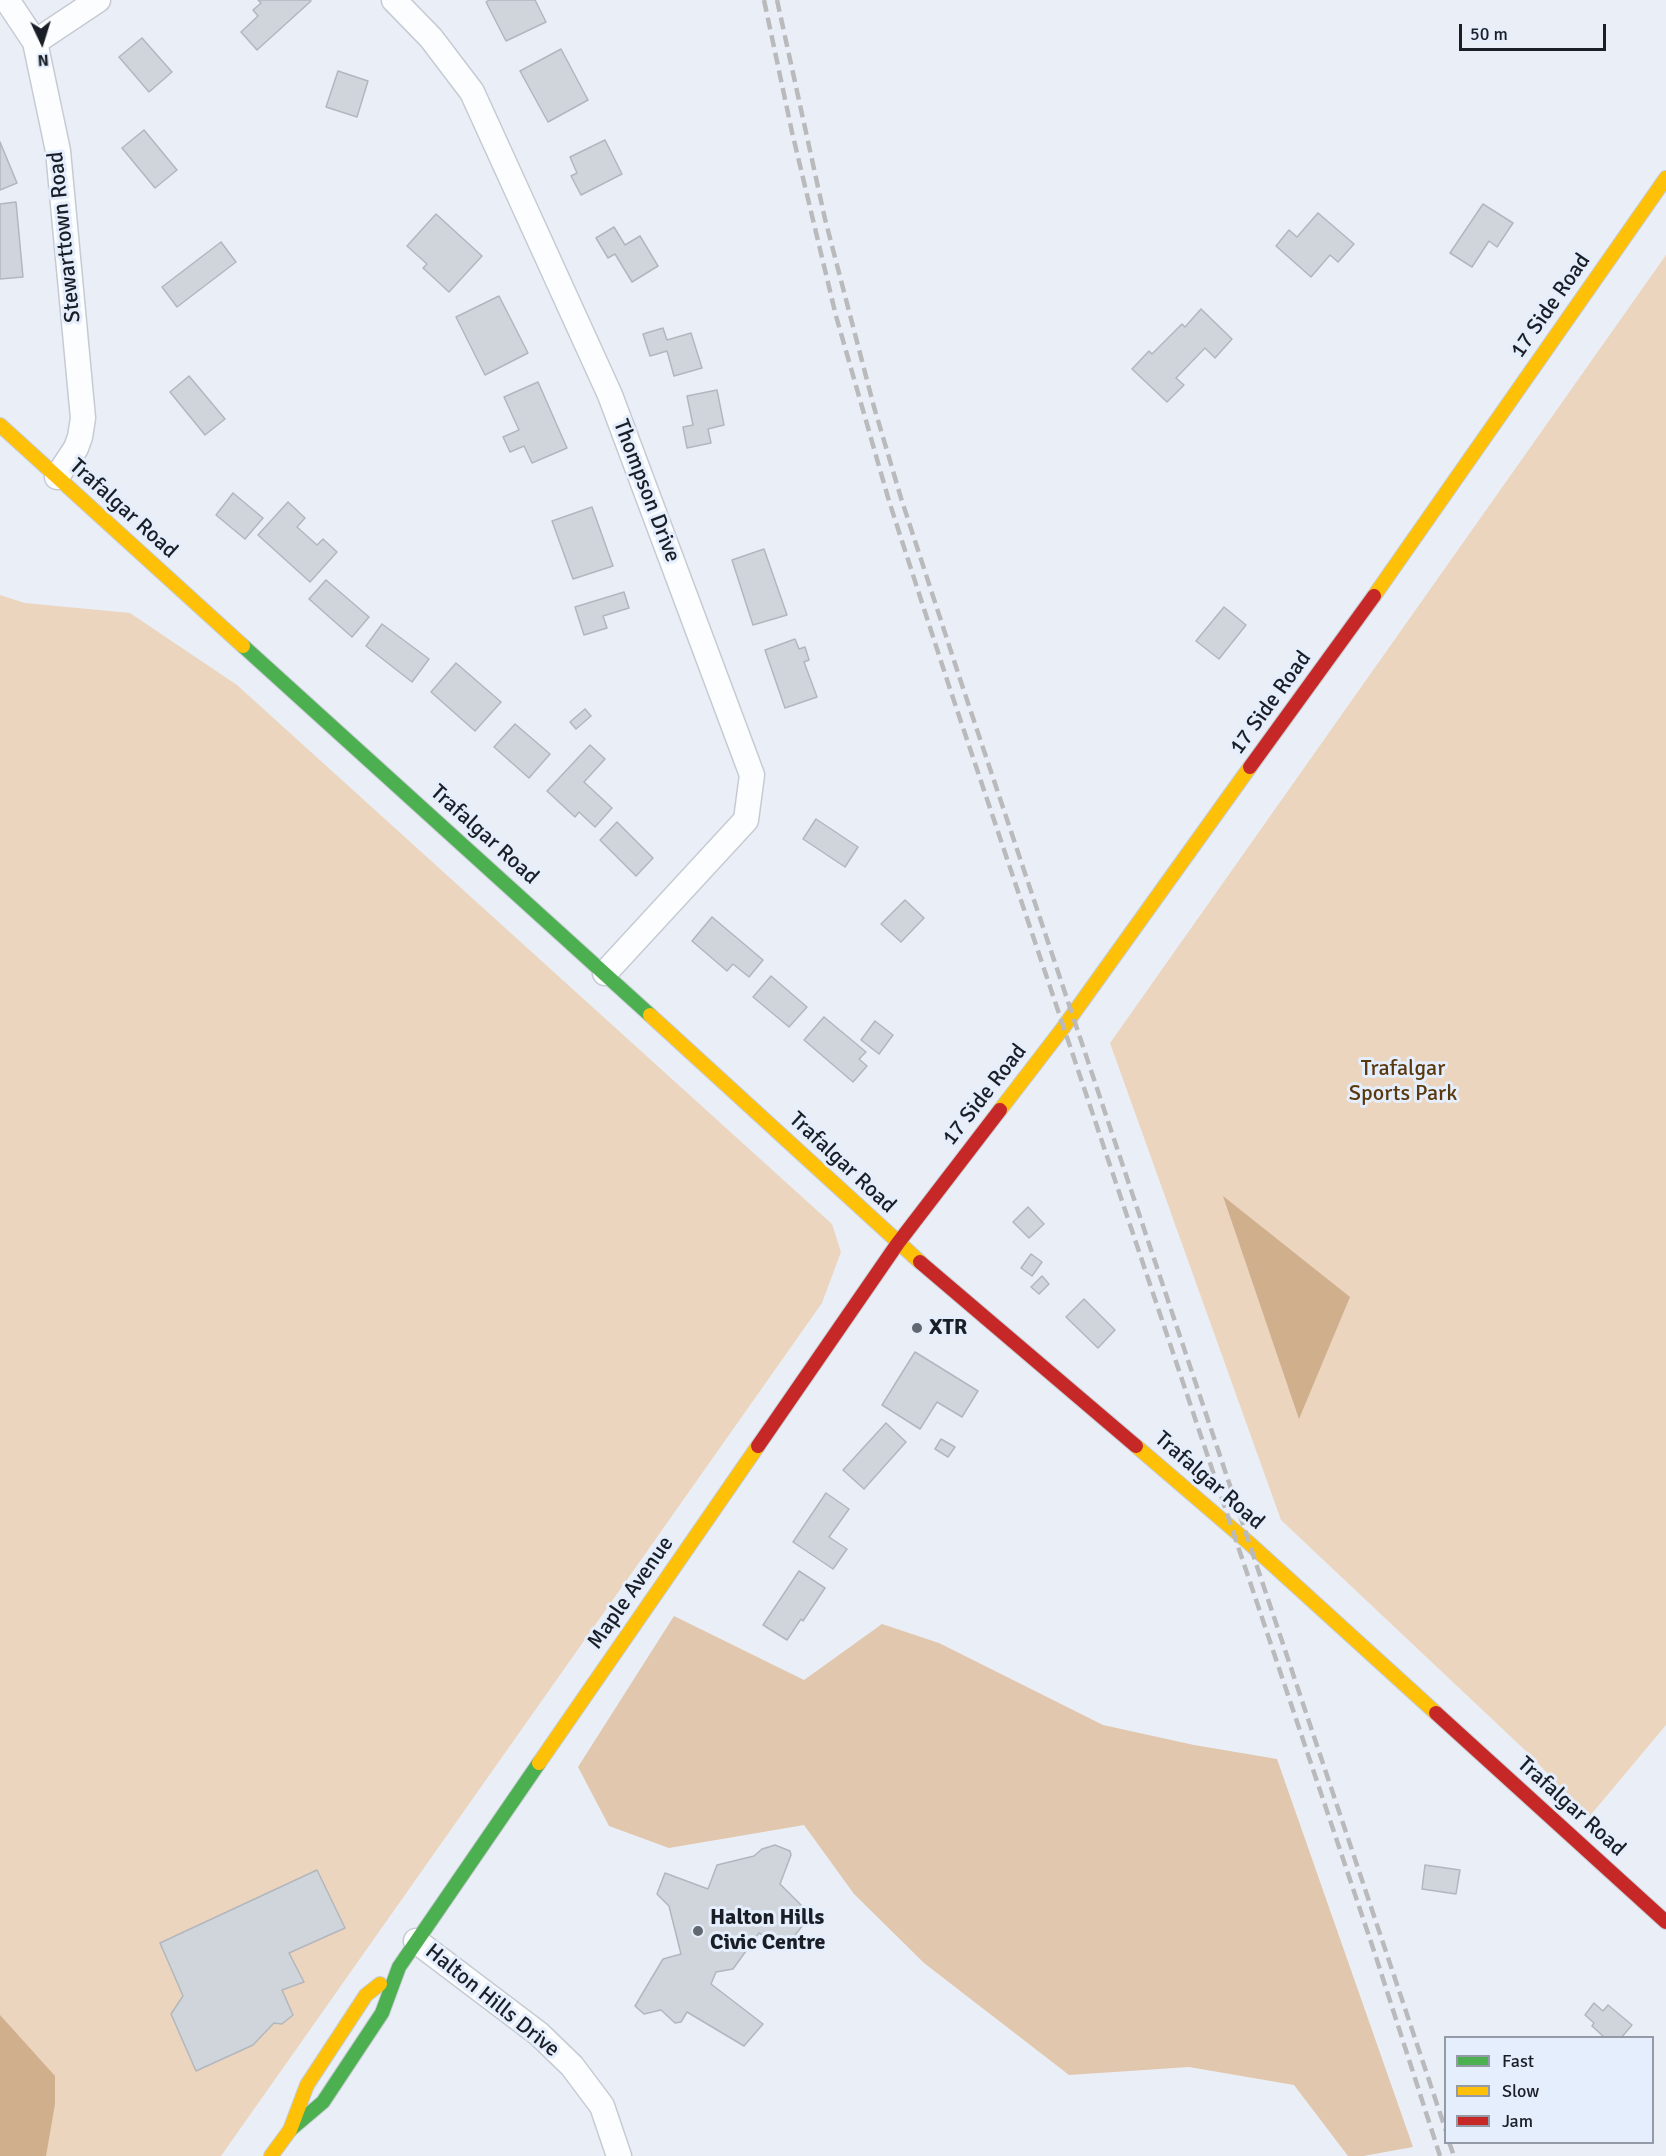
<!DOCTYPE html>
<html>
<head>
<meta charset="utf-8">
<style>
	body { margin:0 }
	#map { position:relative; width:1666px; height:2156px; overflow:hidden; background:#eaeff7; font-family:Signika,sans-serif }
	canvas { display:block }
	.legend { position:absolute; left:1444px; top:2036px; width:210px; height:108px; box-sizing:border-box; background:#e5eefc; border:2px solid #949ba7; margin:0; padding:8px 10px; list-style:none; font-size:18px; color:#1a1f27 }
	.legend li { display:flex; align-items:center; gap:12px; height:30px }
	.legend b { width:30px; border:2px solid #949ba7 }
	.north { position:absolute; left:12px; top:12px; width:60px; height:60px; -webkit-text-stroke:4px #e5eefc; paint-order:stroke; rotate:176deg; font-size:16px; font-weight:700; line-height:24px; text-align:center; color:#1a1f27 }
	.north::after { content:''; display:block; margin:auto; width:21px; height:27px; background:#1a1f27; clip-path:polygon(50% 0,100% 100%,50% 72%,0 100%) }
	.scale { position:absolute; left:1459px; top:24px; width:147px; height:27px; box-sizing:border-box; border:3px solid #1a1f27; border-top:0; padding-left:8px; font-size:18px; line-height:21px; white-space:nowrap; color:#1a1f27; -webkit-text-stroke:4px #e5eefc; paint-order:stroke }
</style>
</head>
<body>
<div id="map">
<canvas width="1666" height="2156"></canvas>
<ul class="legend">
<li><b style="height:8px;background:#4caf50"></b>Fast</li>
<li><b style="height:8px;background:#ffc107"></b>Slow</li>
<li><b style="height:8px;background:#c62828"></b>Jam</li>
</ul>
<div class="north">N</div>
<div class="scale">50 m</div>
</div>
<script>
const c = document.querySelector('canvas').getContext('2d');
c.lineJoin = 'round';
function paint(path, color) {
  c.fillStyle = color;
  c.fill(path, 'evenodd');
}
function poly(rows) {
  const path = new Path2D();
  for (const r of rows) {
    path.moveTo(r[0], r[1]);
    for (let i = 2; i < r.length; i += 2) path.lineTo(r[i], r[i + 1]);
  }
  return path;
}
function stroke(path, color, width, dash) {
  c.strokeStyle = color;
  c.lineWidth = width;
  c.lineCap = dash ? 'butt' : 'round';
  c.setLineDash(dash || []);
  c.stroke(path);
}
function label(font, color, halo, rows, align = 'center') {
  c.font = font + ' Signika,sans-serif';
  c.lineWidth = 6;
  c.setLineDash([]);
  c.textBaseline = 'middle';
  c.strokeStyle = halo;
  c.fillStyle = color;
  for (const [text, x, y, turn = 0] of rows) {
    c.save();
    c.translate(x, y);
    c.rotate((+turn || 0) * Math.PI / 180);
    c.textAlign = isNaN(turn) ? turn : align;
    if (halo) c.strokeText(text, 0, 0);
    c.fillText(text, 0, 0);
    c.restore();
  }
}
paint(poly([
	[1666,255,1666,1725,1589,1817,1527,1752,1281,1520,1110,1043],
	[0,595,25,603,130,613,237,685,832,1224,841,1252,822,1303,221,2156,0,2156]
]), '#ecd5be');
paint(poly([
	[674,1616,804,1680,882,1624,939,1643,1103,1725,1194,1745,1277,1759,1413,2147,1363,2156,1348,2156,1294,2085,1189,2067,1069,2075,924,1963,854,1894,804,1825,669,1848,609,1826,578,1767]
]), '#e0c7ad');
paint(poly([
	[1223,1196,1350,1297,1299,1419],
	[0,2015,55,2076,55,2104,46,2156,0,2156]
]), '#d0af8d');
const building = poly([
	[258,0,310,0,311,1,257,50,241,32,258,16,253,10,261,3,258,0],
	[489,0,535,0,546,22,506,41,486,2,489,0],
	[142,38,172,72,149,92,119,57,142,38],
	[561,49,588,100,548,122,520,71,561,49],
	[338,71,368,81,357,117,326,107,338,71],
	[144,130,177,170,155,188,122,148,144,130],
	[605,140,622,174,581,195,571,176,577,173,570,157,605,140],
	[0,142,17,183,0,190,0,142],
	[16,202,23,277,0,279,0,204,16,202],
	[1483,204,1513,223,1497,247,1489,241,1472,267,1450,253,1483,204],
	[1318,213,1354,244,1338,262,1330,255,1311,277,1276,246,1289,230,1297,237,1318,213],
	[436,214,482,256,449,292,423,268,427,264,407,246,436,214],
	[614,227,625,245,640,236,658,266,632,282,615,254,608,258,596,238,614,227],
	[221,242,236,262,177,307,162,287,221,242],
	[499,296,528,353,485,375,456,317,499,296],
	[1201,309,1232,339,1215,358,1205,348,1176,378,1184,385,1167,402,1132,369,1149,351,1152,354,1182,324,1185,327,1201,309],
	[663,328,667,340,691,333,702,368,674,376,667,351,650,356,643,334,663,328],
	[189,376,225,419,205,435,170,392,189,376],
	[538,382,567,448,532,463,524,446,510,452,503,437,519,430,504,397,538,382],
	[717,390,724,425,708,429,711,443,687,448,683,427,693,425,687,396,717,390],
	[233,493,263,518,245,539,216,515,233,493],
	[288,502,305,518,297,527,317,545,323,539,337,552,310,582,258,535,288,502],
	[592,507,613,566,573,579,552,521,592,507],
	[764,549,787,615,753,625,732,560,764,549],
	[326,580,369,617,352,637,309,599,326,580],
	[624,592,629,608,603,616,607,628,584,635,575,607,624,592],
	[1224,607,1246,625,1219,659,1196,641,1224,607],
	[382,624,429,659,412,682,366,646,382,624],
	[795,639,799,649,805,647,809,660,804,662,817,697,785,708,765,650,795,639],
	[456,663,501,702,475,731,431,692,456,663],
	[585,709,591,716,576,729,570,722,585,709],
	[515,724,550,754,529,778,494,747,515,724],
	[590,745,605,759,584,782,612,808,595,827,579,812,575,817,547,791,590,745],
	[816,819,858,847,845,867,803,839,816,819],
	[617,822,653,858,636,876,600,840,617,822],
	[905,900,924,918,901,942,881,924,905,900],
	[712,917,763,960,749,977,733,964,727,971,692,941,712,917],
	[771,976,807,1007,789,1027,753,997,771,976],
	[824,1017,866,1052,859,1059,867,1066,853,1082,804,1040,824,1017],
	[875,1021,893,1035,879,1054,861,1040,875,1021],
	[1028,1207,1044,1224,1029,1238,1013,1222,1028,1207],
	[1031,1254,1042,1262,1032,1276,1021,1268,1031,1254],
	[1042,1276,1049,1284,1039,1294,1031,1287,1042,1276],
	[1084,1299,1115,1330,1098,1348,1066,1317,1084,1299],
	[915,1352,978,1391,962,1417,937,1402,920,1429,882,1405,915,1352],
	[886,1423,906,1442,864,1489,843,1470,886,1423],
	[941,1439,955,1447,948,1457,935,1449,941,1439],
	[826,1493,849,1509,829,1537,847,1549,833,1569,793,1542,826,1493],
	[799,1571,825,1588,803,1621,801,1619,787,1640,763,1625,799,1571],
	[775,1845,790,1851,791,1855,780,1884,811,1915,784,1949,759,1933,733,1969,716,1972,711,1984,763,2024,744,2046,687,2012,681,2022,675,2023,661,2010,644,2014,635,2006,663,1959,681,1954,669,1906,657,1894,665,1873,708,1889,717,1865,754,1856,762,1849,775,1845],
	[1425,1865,1460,1870,1456,1894,1422,1889,1425,1865],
	[317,1870,345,1928,289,1953,304,1982,282,1990,293,2015,282,2024,274,2023,253,2045,196,2071,171,2014,183,1996,160,1943,317,1870],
	[1594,2003,1603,2011,1608,2005,1632,2025,1621,2038,1605,2038,1592,2026,1594,2023,1585,2015,1594,2003]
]);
paint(building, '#d0d5dc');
stroke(building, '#b2b7be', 1.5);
const street = poly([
	[7,0,35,42,58,151,83,418,80,437,76,448,57,477],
	[394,0,431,38,472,92,610,395,752,775,746,820,605,973],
	[35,42,98,0],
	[416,1941,539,2034,572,2066,602,2106,619,2156]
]);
const fast = poly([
	[243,646,650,1015],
	[290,2130,323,2102,382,2013,399,1967,539,1763]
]);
const slow = poly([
	[0,425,243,646],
	[1374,596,1666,178],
	[650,1015,920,1262],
	[1000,1110,1063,1028,1250,767],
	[1136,1446,1249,1543,1436,1713],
	[539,1763,758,1446],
	[271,2156,290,2130,307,2085,366,1995,380,1984]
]);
const jam = poly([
	[1250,767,1374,596],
	[920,1262,1136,1446],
	[758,1446,898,1243,1000,1110],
	[1436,1713,1666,1922]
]);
stroke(street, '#c6cbd3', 27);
stroke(fast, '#c6cbd3', 16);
stroke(slow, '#c6cbd3', 16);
stroke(jam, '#c6cbd3', 16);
stroke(street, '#fcfdfe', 24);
stroke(fast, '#4caf50', 14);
stroke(slow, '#ffc107', 14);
stroke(jam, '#c62828', 14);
stroke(poly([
	[764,0,792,132,836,316,889,501,949,686,1375,1954,1440,2156],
	[777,0,825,219,874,407,901,498,961,682,1446,2131],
	[1449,2142,1454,2156]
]), '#bababc', 4.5, [12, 6]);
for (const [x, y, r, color] of [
	[917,1328,6,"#636870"],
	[698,1931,6,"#636870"]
]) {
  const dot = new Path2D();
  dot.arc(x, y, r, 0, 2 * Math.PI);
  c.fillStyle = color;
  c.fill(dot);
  stroke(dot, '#e5eefc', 2);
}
label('22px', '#1a1f27', '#e5eefc', [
	["Stewarttown Road",65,237,-96],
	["17 Side Road",1551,306,-55],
	["Thompson Drive",646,491,69],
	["Trafalgar Road",123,509,42],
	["17 Side Road",1271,703,-54],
	["Trafalgar Road",484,835,42],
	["17 Side Road",985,1095,-52],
	["Trafalgar Road",842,1163,43],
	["Trafalgar Road",1209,1481,41],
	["Maple Avenue",631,1593,-55],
	["Trafalgar Road",1571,1807,42],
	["Halton Hills Drive",492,2001,39]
]);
label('22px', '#5a380e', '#e5eefc', [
	["Trafalgar",1403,1069],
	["Sports Park",1403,1094]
]);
label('bold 22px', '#1a1f27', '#e5eefc', [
	["XTR",929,1328],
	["Halton Hills",710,1918],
	["Civic Centre",710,1943]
], 'left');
</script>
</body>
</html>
